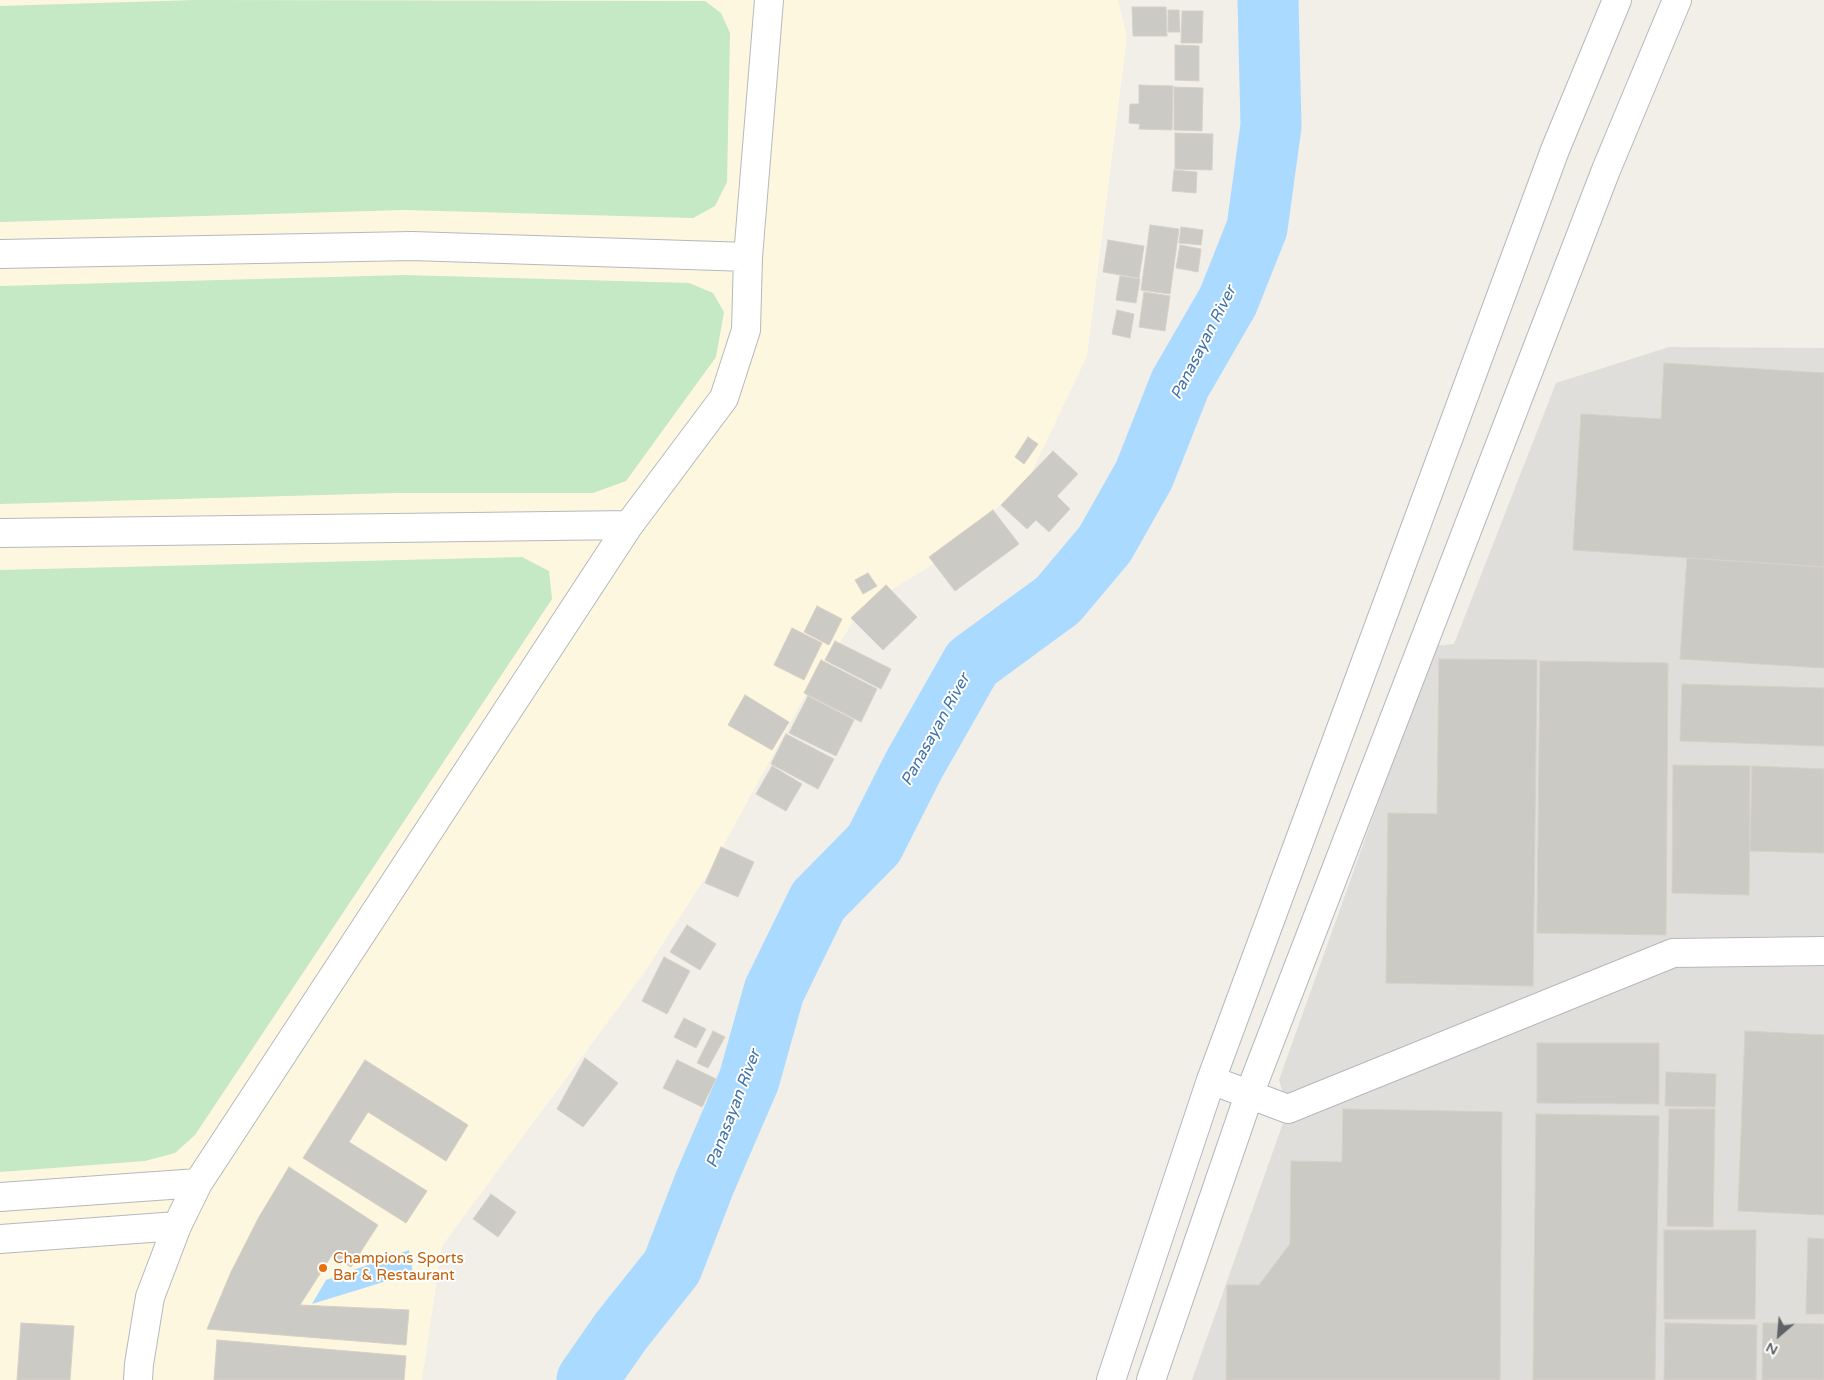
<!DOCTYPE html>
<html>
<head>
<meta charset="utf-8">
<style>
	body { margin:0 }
	#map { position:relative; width:1824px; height:1380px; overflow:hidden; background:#f1efe8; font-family:"Varela Round",sans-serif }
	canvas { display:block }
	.north { position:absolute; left:1754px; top:1310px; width:50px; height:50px; -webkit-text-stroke:4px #fff; paint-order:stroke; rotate:207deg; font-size:14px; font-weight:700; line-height:20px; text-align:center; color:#5f6368 }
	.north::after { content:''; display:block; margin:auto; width:18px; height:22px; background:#5f6368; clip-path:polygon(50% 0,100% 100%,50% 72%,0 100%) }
</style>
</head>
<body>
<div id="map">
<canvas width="1824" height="1380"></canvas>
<div class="north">N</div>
</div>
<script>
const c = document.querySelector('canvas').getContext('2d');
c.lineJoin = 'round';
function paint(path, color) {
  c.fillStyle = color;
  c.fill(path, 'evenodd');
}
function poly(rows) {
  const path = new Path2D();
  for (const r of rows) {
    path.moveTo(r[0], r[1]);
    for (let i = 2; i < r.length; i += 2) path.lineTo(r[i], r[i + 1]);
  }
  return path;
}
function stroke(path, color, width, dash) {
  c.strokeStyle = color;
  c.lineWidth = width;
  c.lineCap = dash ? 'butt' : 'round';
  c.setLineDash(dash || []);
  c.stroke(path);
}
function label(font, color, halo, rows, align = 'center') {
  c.font = font + ' "Varela Round",sans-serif';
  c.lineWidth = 4;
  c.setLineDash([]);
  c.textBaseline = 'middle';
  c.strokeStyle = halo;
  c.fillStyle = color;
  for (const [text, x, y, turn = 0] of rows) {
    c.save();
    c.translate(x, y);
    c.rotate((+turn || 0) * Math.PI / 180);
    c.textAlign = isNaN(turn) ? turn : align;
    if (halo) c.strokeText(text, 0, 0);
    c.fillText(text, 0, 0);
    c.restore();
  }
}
paint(poly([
	[0,0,1118,0,1127,37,1087,356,1029,478,945,557,863,607,806,694,709,872,644,973,442,1246,422,1380,0,1380]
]), '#fef7e0');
paint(poly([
	[1669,347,1824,348,1824,1380,1192,1380,1288,1109,1279,1080,1434,646,1454,644,1556,383]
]), '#e0deda');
paint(poly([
	[195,0,705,1,721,13,730,33,727,182,715,206,693,218,404,210,0,222,0,6],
	[404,275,689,283,713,293,724,312,716,357,626,481,593,493,394,493,0,504,0,286],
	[522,557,549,571,552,599,195,1135,175,1153,145,1161,0,1172,0,570]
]), '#c5e8c5');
paint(poly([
	[409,1250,413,1273,312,1304,326,1280]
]), '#aadaff');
stroke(poly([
	[587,1380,621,1331,672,1267,705,1182,749,1080,774,991,818,901,874,844,914,765,972,663,1058,600,1105,544,1144,475,1180,384,1228,301,1257,228,1271,126,1268,0]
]), '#aadaff', 61);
const building = poly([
	[1132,7,1166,7,1167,36,1133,36,1132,7],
	[1168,10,1179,10,1180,32,1168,32,1168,10],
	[1182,11,1203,11,1202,43,1181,43,1182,11],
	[1175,45,1199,46,1199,81,1175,80,1175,45],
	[1139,85,1173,86,1172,130,1139,129,1140,124,1129,123,1130,104,1139,104,1139,85],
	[1174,87,1203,88,1202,131,1174,130,1174,87],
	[1175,133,1213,134,1212,170,1175,169,1175,133],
	[1174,170,1197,172,1196,193,1172,191,1174,170],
	[1150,225,1179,229,1170,294,1141,290,1150,225],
	[1181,227,1203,230,1201,245,1179,243,1181,227],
	[1108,240,1144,246,1139,278,1103,272,1108,240],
	[1180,245,1201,249,1198,272,1176,268,1180,245],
	[1120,276,1140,279,1136,303,1116,300,1120,276],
	[1144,292,1170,296,1165,331,1139,327,1144,292],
	[1117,310,1134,314,1130,338,1112,334,1117,310],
	[1664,363,1824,373,1824,567,1573,550,1581,414,1661,419,1664,363],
	[1028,437,1038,444,1024,464,1015,457,1028,437],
	[1053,451,1078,474,1057,496,1070,509,1049,532,1036,520,1027,529,1001,505,1053,451],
	[993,510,1019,544,955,591,929,557,993,510],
	[1687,558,1824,567,1824,668,1680,659,1687,558],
	[868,573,877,586,863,594,855,580,868,573],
	[886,585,917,617,883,650,851,618,886,585],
	[817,606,842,619,829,645,804,632,817,606],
	[792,628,822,643,804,680,774,665,792,628],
	[835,641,891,669,881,689,825,660,835,641],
	[1439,659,1537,660,1533,986,1386,983,1388,813,1437,814,1439,659],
	[821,660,877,689,861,722,804,693,821,660],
	[1540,661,1668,663,1666,935,1537,933,1540,661],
	[1682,684,1824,688,1824,746,1680,741,1682,684],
	[745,695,789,722,772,750,728,725,745,695],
	[808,696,854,720,836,756,789,733,808,696],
	[786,734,834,759,818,789,771,764,786,734],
	[1673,765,1750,766,1749,895,1672,893,1673,765],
	[772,766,802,784,786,811,756,794,772,766],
	[1752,766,1824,769,1824,853,1750,851,1752,766],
	[721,847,754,862,738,897,705,883,721,847],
	[687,925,716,944,700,970,670,952,687,925],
	[664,957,690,971,667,1014,642,1001,664,957],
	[684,1018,706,1029,696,1048,674,1037,684,1018],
	[713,1031,725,1037,708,1068,697,1063,713,1031],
	[1745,1031,1824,1035,1824,1215,1738,1211,1745,1031],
	[1537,1043,1659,1043,1659,1104,1537,1103,1537,1043],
	[585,1058,618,1083,583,1127,557,1109,585,1058],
	[365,1060,468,1125,446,1161,368,1112,349,1142,427,1191,406,1223,303,1158,365,1060],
	[677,1060,716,1079,702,1107,663,1088,677,1060],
	[1666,1072,1716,1074,1715,1107,1665,1106,1666,1072],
	[1343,1109,1502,1112,1500,1380,1226,1380,1227,1285,1259,1285,1290,1244,1291,1161,1342,1162,1343,1109],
	[1669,1109,1715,1109,1713,1227,1667,1226,1669,1109],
	[1536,1114,1659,1116,1655,1380,1533,1380,1536,1114],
	[289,1167,378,1225,351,1267,332,1255,300,1305,409,1310,406,1345,207,1329,231,1272,259,1217,289,1167],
	[491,1194,516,1212,498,1237,473,1219,491,1194],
	[1664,1230,1756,1230,1755,1319,1664,1319,1664,1230],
	[1808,1238,1824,1239,1824,1314,1806,1314,1808,1238],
	[21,1323,74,1326,70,1380,17,1380,21,1323],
	[1665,1323,1757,1325,1756,1380,1664,1380,1665,1323],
	[1763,1323,1824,1324,1824,1380,1762,1380,1763,1323],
	[217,1340,406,1356,404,1380,214,1380,217,1340]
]);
paint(building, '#cccac5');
stroke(building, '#d6d1c6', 1);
const minor = poly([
	[0,254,412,246,748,257],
	[0,533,629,525],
	[1211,1080,1288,1109,1673,953,1824,951],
	[0,1197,198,1183],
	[0,1239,177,1226],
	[138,1380,139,1364,150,1297,177,1226,198,1183,629,525,724,398,746,330,748,257,769,0],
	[1111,1380,1211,1080,1555,150,1617,0],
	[1151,1380,1249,1095,1606,170,1677,0]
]);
stroke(minor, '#b5b8bc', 30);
stroke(minor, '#fff', 28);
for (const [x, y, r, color] of [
	[323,1268,5,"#e8710a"]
]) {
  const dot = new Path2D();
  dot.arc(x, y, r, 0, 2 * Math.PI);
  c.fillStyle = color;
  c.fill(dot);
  stroke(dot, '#fff', 2);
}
label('15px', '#c56008', '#fff', [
	["Champions Sports",333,1259],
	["Bar & Restaurant",333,1276]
], 'left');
label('italic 16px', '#4174aa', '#fff', [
	["Panasayan River",1204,343,-63],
	["Panasayan River",936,730,-61],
	["Panasayan River",734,1109,-69]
]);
</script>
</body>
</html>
